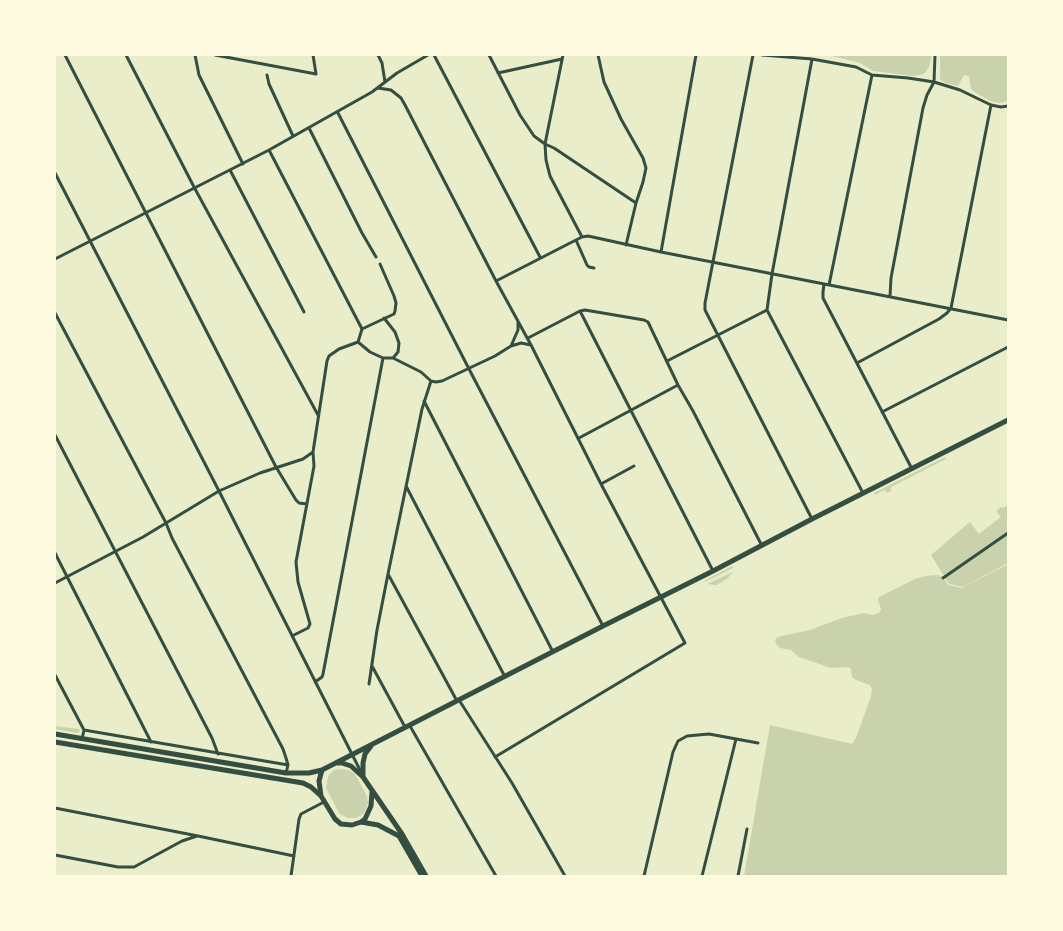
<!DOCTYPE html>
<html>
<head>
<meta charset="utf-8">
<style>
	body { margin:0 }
	#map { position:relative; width:1063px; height:931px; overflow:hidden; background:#e9edc9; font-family:"Noto Sans",sans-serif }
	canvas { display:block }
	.frame { position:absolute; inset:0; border:56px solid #fefae0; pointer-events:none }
</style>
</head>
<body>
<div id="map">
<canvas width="1063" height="931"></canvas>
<div class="frame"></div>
</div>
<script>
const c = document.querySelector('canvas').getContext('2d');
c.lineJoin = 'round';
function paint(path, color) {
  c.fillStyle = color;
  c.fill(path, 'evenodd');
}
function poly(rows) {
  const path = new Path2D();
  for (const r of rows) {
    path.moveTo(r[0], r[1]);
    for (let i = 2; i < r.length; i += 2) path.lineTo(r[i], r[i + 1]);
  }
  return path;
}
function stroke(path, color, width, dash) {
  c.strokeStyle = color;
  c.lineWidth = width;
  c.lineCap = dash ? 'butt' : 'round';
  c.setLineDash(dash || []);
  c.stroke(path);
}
paint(poly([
	[828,55,932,55,929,67,925,73,920,75,913,76,873,71,860,63],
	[940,55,1008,55,1008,101,999,103,990,101,976,93,971,89,969,76,964,75,958,86,945,83,940,79],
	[945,457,946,459,891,487,891,491,887,493,885,490,875,495,874,493],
	[1008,505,1008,563,963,587,949,584,931,555,970,522,979,534,1001,517,996,511,1001,507,1003,508],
	[1008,564,1008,876,744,876,770,725,852,744,856,738,871,696,872,689,870,685,856,680,852,677,851,669,848,667,831,668,799,657,791,650,780,648,777,645,775,641,777,637,810,630,842,618,864,613,872,615,879,613,881,609,878,600,879,597,915,579,925,576,938,575,943,577,948,585,962,588],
	[732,566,733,568,705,582,704,581],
	[733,572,727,579,720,583,716,585,707,584],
	[55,726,79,729,80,731,77,733,55,729],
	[341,769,349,770,355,774,367,796,368,803,365,811,363,814,356,818,348,818,340,814,337,809,326,788,327,781,329,775,334,770]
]), '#cad2ad');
stroke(poly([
	[65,55,276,467,296,500,299,503,307,504],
	[126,55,194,187,318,415],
	[195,55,199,75,243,164],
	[215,55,316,74,313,55],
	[378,55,382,63,385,82],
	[434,55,540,257],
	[489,55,520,115,534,136,545,144,546,160,550,176,582,237],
	[563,55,545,144,554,148,636,203],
	[598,55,604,82,621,119,643,158,646,168,643,182,636,203,626,245],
	[753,55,705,303,705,310,812,519],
	[762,55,812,59,856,67,872,75,908,78,934,82,960,90,991,105,1001,107,1008,106],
	[812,59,772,274,767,310,863,493],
	[498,73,562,59],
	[267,75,269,84,293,136],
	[378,88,391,90,401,98,405,105,496,281,531,345,601,484,685,643,495,757],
	[338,113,469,369,603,626],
	[309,128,362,233,376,257],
	[269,150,362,329],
	[230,170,304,312],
	[55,173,219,491,362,774],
	[576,240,587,265,589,267,594,268],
	[661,252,696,55],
	[55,259,269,150,372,92,397,73,428,55],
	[496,281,576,240,582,237,588,236,661,252,1008,320],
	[824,284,823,292,823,298,912,469],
	[829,285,872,75],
	[890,296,891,278,923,108,927,95,934,82,935,55],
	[580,311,713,571],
	[55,313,166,523,172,538,283,749,286,758,288,765,286,773],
	[384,318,395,332,399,343,398,352,393,358],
	[528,338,580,311,585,310,644,320,648,322,678,385,693,411,762,546],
	[358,342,362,329,394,314,395,311,396,303,394,296,380,264],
	[511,346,521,343,531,345],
	[667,361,767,310],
	[857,363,939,319,947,313,951,308,991,105],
	[431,381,436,382,442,381,495,356,511,346,518,330,518,322],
	[424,401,553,652],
	[882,412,1008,347],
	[55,435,212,738,218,754],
	[579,438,678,385],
	[601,484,634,466],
	[406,486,505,677],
	[55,553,151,742],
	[388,574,457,701],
	[943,578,1008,533],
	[55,583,143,537,219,491,260,473,303,459,313,452],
	[292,636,308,628,310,624,298,582,296,562,314,466,313,452,327,361,329,356,339,349,358,342,370,352,383,358,393,358,421,372,431,381],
	[372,666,405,727],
	[55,675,84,730],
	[315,682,322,677,323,674,383,358],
	[369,684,377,630,388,574,422,409,431,381],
	[459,700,512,783,565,876],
	[410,726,496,876],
	[82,739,84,730,288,765],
	[55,808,198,836,294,856],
	[55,855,118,867,134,867,182,841,197,836],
	[291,876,299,819,301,814,324,802],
	[644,876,673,752,678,741,687,736,709,734,758,743],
	[702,876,736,739],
	[738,876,747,829]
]), '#344e41', 3);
stroke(poly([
	[55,734,286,773,309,773,322,770,603,626,713,571,812,519,1008,420],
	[55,742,303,783,311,787,321,796],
	[337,763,342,763,351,766,363,777,402,834,426,876],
	[322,770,319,781,321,796,335,819,341,824,352,825,361,822,365,819,371,806,372,792],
	[363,777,363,763,365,754,371,746],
	[361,822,378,825,399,836,422,876]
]), '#344e41', 5);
</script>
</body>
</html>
